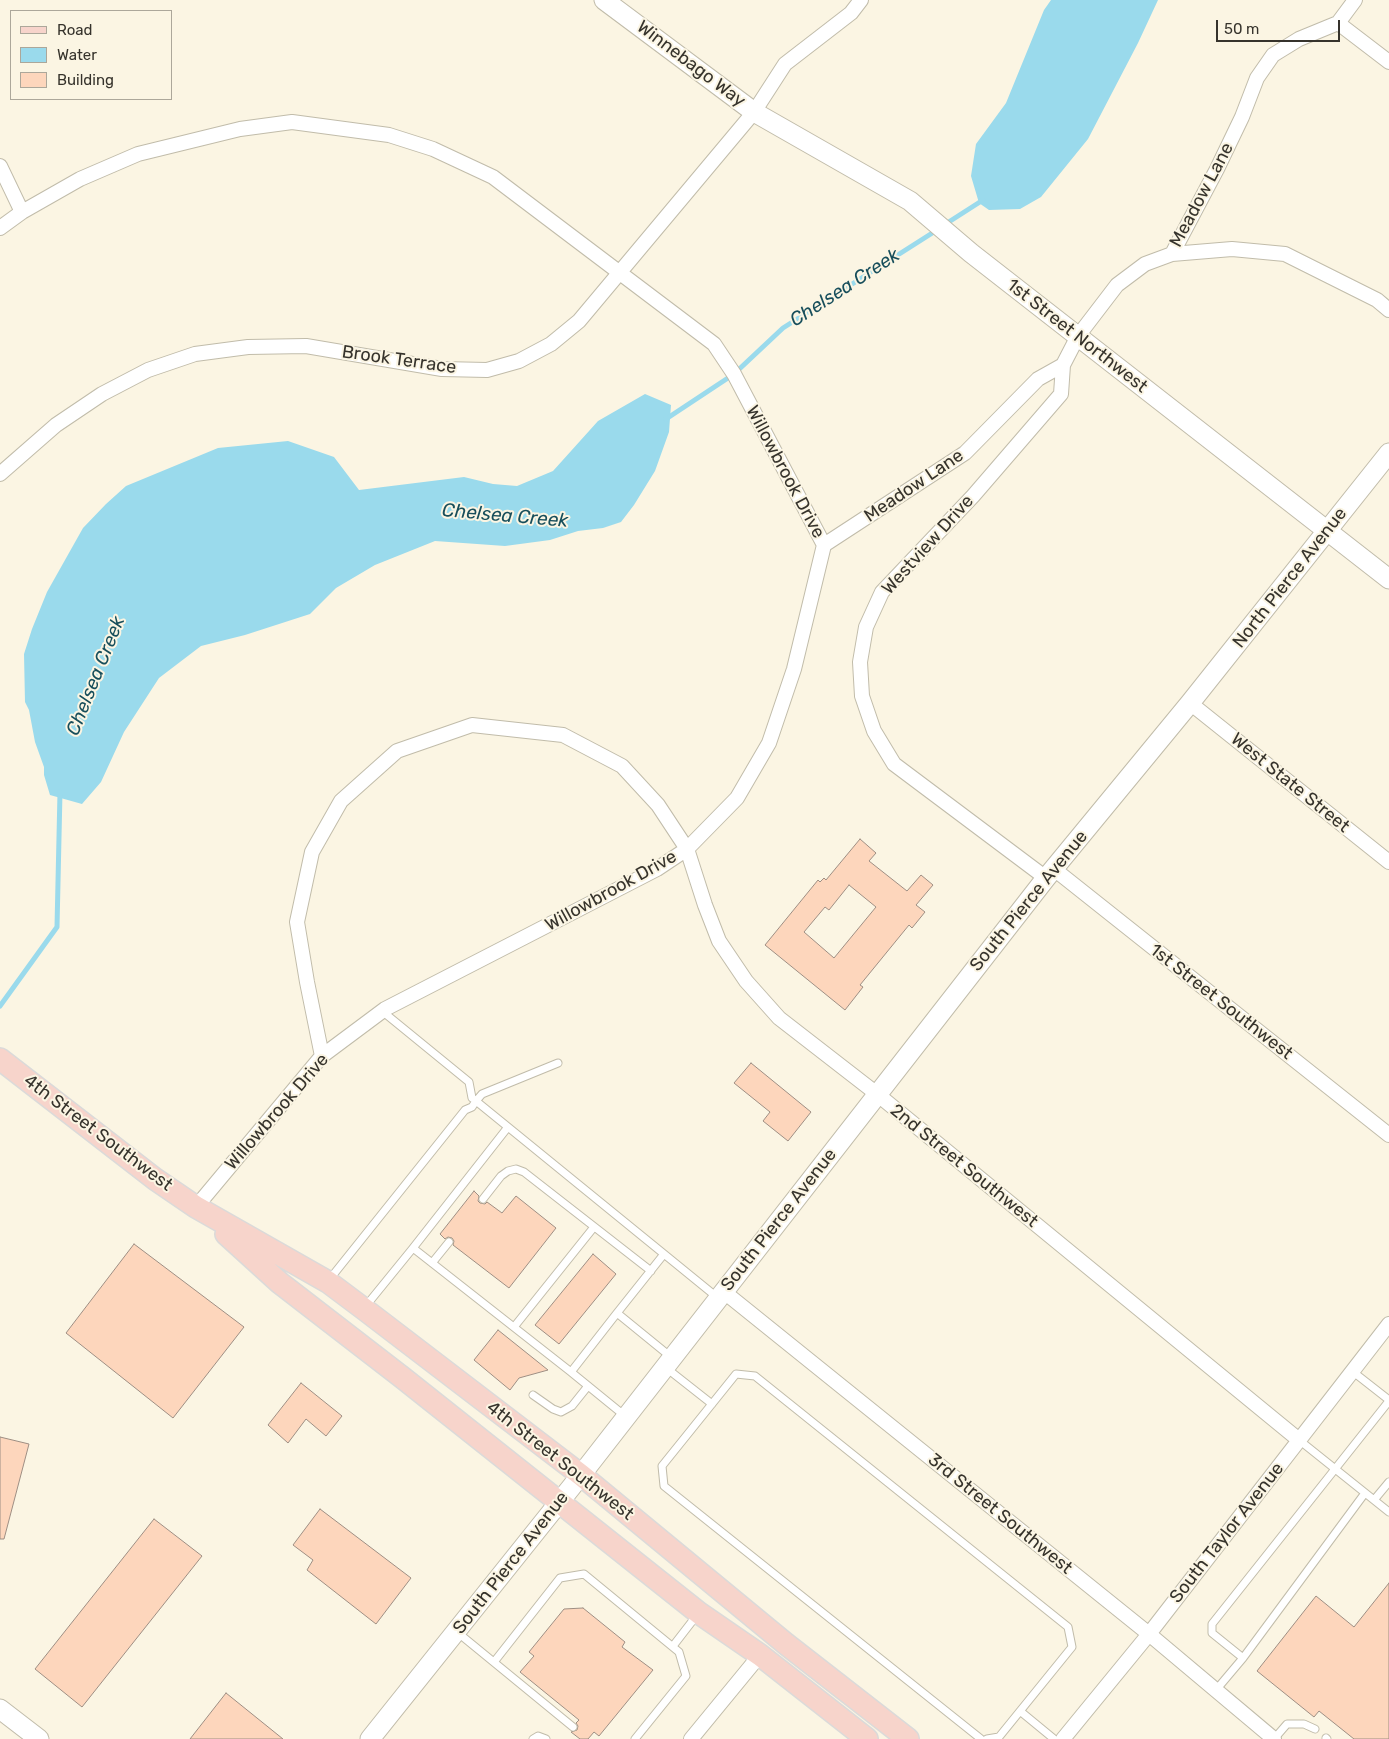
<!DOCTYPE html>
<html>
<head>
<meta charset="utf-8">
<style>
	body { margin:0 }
	#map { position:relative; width:1389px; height:1739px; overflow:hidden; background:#fbf5e3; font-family:Rubik,sans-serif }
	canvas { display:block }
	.legend { position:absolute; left:10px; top:10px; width:162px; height:90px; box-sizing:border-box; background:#fbf5e3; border:1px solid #aca79a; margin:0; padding:6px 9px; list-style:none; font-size:15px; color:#36332c }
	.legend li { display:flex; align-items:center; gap:10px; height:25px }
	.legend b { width:25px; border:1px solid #aca79a }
	.scale { position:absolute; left:1216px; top:20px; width:124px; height:22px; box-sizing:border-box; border:2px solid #36332c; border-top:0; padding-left:6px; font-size:15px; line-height:18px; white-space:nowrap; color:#36332c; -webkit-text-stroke:4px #fbf5e3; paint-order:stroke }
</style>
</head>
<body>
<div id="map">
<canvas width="1389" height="1739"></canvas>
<ul class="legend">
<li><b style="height:6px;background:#f7d4cb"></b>Road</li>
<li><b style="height:14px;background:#9adaec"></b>Water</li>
<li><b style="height:14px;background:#fdd6bc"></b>Building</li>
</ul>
<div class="scale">50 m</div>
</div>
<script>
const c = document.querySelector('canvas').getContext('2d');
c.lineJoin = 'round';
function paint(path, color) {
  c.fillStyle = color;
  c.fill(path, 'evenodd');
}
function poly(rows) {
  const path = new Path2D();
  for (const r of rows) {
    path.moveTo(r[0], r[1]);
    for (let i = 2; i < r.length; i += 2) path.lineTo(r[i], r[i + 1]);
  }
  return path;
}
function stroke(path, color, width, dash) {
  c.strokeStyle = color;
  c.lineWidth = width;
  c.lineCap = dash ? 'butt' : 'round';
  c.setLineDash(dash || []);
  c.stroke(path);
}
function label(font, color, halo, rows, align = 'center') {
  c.font = font + ' Rubik,sans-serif';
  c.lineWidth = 4;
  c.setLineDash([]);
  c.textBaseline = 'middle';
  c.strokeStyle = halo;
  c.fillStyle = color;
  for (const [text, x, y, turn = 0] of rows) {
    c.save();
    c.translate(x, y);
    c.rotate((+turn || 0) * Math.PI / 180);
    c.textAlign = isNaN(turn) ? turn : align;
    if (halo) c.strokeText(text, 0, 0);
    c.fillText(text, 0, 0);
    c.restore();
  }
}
paint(poly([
	[1051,0,1158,0,1138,43,1088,139,1041,197,1020,209,989,210,979,203,971,176,976,144,1006,103,1044,10],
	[645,394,671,405,669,432,655,471,634,505,621,522,603,528,578,531,550,540,505,546,435,541,375,565,336,588,310,614,245,635,201,646,159,678,124,732,101,782,82,804,50,795,44,775,44,767,35,742,29,710,25,702,24,654,32,629,47,592,83,528,106,504,126,486,218,448,288,441,334,457,359,490,464,477,493,484,517,486,553,471,598,421]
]), '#9adaec');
stroke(poly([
	[944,225,983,200],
	[666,419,734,374,783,328,937,230],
	[0,1006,57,927,60,792]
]), '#9adaec', 5);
const building = poly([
	[860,839,876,853,869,861,907,891,921,875,933,885,916,905,925,912,912,928,909,925,860,985,863,987,845,1010,765,945,818,880,820,882,824,878,826,880,860,839],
	[849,885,876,907,834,958,804,932,825,907,829,910,849,885],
	[751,1063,811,1112,788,1141,763,1121,770,1112,734,1083,751,1063],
	[474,1191,479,1196,478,1201,480,1203,485,1204,487,1202,502,1213,516,1196,556,1228,509,1288,453,1245,454,1241,452,1238,448,1237,445,1239,440,1234,474,1191],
	[134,1244,244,1327,173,1418,66,1333,134,1244],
	[593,1254,616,1274,559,1344,535,1325,593,1254],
	[498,1330,548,1370,519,1378,510,1390,474,1360,498,1330],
	[301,1383,342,1416,326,1436,306,1419,288,1443,268,1425,301,1383],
	[0,1437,29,1444,4,1539,0,1539,0,1437],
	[320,1509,411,1578,376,1624,307,1570,313,1560,293,1545,320,1509],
	[154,1519,202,1556,82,1707,35,1669,154,1519],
	[1389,1583,1389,1739,1354,1739,1319,1711,1314,1717,1257,1671,1316,1596,1354,1627,1389,1583],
	[583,1608,625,1642,622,1647,653,1670,599,1736,594,1732,588,1739,580,1739,571,1732,577,1730,578,1726,576,1723,579,1720,520,1672,534,1656,529,1652,564,1609,583,1608],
	[226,1693,283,1739,190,1739,226,1693]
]);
paint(building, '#fdd6bc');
stroke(building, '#9e8e83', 1);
const lane = poly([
	[558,1063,482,1094,476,1101,664,1254],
	[483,1199,501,1176,508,1171,516,1169,524,1172,651,1271],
	[413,1248,508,1127],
	[432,1263,449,1242],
	[329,1280,465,1110,472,1107,476,1101,472,1098,469,1082,382,1011],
	[365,1307,413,1248,571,1372],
	[617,1313,571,1372,625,1416],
	[514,1327,594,1227],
	[671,1357,617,1313,664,1254,718,1298],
	[665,1367,712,1404],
	[1352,1371,1389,1400],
	[533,1395,553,1409,561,1412,572,1406,588,1386],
	[1299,1440,1389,1512],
	[1374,1500,1389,1482],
	[457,1632,573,1727],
	[673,1646,697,1615],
	[1243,1658,1212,1633,1212,1624,1389,1401],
	[494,1662,560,1578,584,1574,679,1652,686,1676,635,1739],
	[1216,1690,1243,1658,1365,1493],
	[1020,1711,1054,1739],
	[1326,1738,1327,1739],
	[533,1739,538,1736,546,1739],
	[981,1739,664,1486,662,1466,736,1374,755,1376,1068,1627,1072,1647,999,1737,987,1739],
	[1274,1739,1287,1724,1304,1724,1315,1729]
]);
const street = poly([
	[1338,23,1389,62],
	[0,166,22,212],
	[0,228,22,212,80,179,138,154,240,129,292,122,389,135,433,149,493,177,714,344,734,374,824,545,794,669,769,743,737,798,687,849,657,869,385,1009,322,1056,196,1207],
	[1172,254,1232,249,1285,254,1377,300,1389,310],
	[0,474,56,425,102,394,148,370,195,354,248,347,306,346,442,369,487,370,519,361,551,344,579,321,754,112,785,64,851,13,861,0],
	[824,545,965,453,1038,379,1063,365,1078,336,1117,285,1145,264,1172,254,1217,169,1242,117,1257,78,1273,55,1299,39,1338,23,1355,0],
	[1190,703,1389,862],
	[1054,869,1389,1135],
	[1046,878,894,764,874,731,862,696,860,662,866,627,882,592,973,496,1061,394,1063,365],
	[322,1056,307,982,297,922,312,852,341,801,397,751,472,725,563,735,622,766,658,805,687,849,705,905,719,941,746,981,779,1018,877,1094,1299,1440],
	[723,1291,1149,1634,1274,1739],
	[691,1739,760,1655],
	[1063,1739,1149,1634,1389,1324]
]);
const secondary = poly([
	[604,0,754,112,910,201,971,253,1389,579],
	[0,1709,39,1739],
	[370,1739,581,1475,1046,878,1190,703,1389,453]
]);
const primary = poly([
	[0,1059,155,1179,196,1207,328,1282,364,1309,581,1475,786,1644,908,1739],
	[226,1234,280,1283,403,1378,699,1613,760,1655,867,1739]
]);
stroke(lane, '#c1bcaa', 9);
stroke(street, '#c1bcaa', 16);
stroke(secondary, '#c1bcaa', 21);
stroke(primary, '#dbdad9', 24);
stroke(lane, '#fff', 7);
stroke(street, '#fff', 14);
stroke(secondary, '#fff', 19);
stroke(primary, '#f7d4cb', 21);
label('18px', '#36332c', '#fbf5e3', [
	["Winnebago Way",691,64,37],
	["Meadow Lane",1202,195,-62],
	["1st Street Northwest",1077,336,38],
	["Brook Terrace",399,360,8],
	["Willowbrook Drive",785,472,62],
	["Meadow Lane",914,486,-34],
	["Westview Drive",928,545,-48],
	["North Pierce Avenue",1290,578,-52],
	["West State Street",1290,783,39],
	["Willowbrook Drive",611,891,-29],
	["South Pierce Avenue",1029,901,-51],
	["1st Street Southwest",1221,1002,38],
	["Willowbrook Drive",277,1112,-49],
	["4th Street Southwest",98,1133,37],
	["2nd Street Southwest",964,1166,39],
	["South Pierce Avenue",779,1220,-52],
	["4th Street Southwest",560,1461,38],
	["3rd Street Southwest",1000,1514,39],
	["South Taylor Avenue",1227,1533,-52],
	["South Pierce Avenue",511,1563,-52]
]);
label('italic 19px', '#174e5b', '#fbf5e3', [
	["Chelsea Creek",845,288,-33],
	["Chelsea Creek",505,516,5],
	["Chelsea Creek",96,676,-68]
]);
</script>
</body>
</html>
